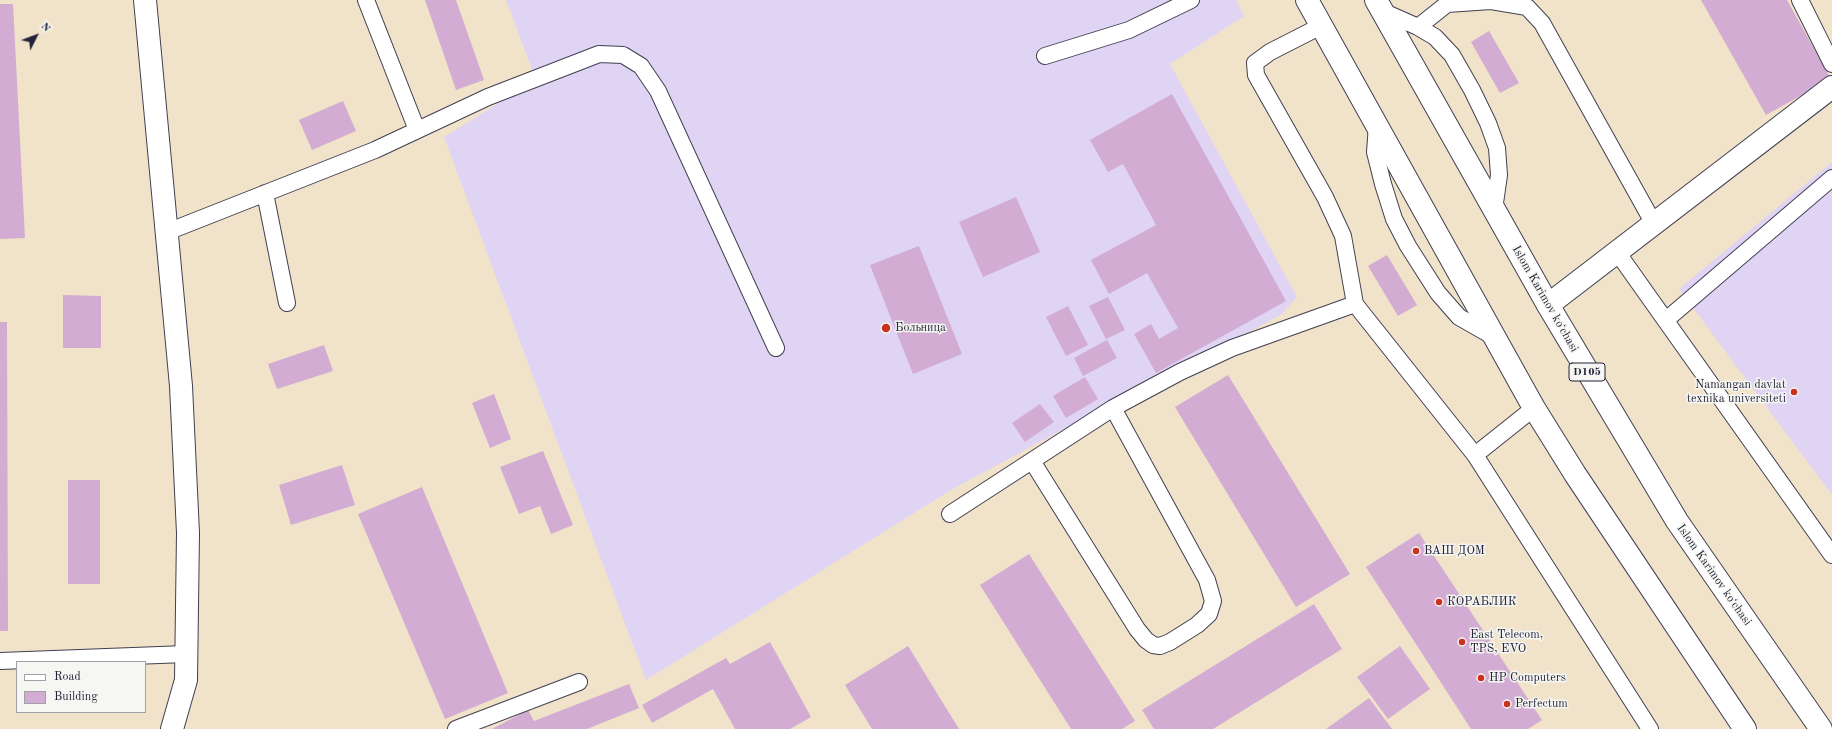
<!DOCTYPE html>
<html>
<head>
<meta charset="utf-8">
<style>
	body { margin:0 }
	#map { position:relative; width:1832px; height:729px; overflow:hidden; background:#f1e3c9; font-family:"Old Standard TT",serif }
	canvas { display:block }
	.legend { position:absolute; left:16px; top:661px; width:130px; height:52px; box-sizing:border-box; background:#f6f6f2; border:1px solid #a1a1a9; margin:0; padding:5px 7px; list-style:none; font-size:12px; color:#22223b }
	.legend li { display:flex; align-items:center; gap:8px; height:20px }
	.legend b { width:20px; border:1px solid #a1a1a9 }
	.north { position:absolute; left:16px; top:16px; width:40px; height:40px; -webkit-text-stroke:3px #f6f6f2; paint-order:stroke; rotate:48deg; font-size:11px; font-weight:700; line-height:16px; text-align:center; color:#22223b }
	.north::after { content:''; display:block; margin:auto; width:14px; height:18px; background:#22223b; clip-path:polygon(50% 0,100% 100%,50% 72%,0 100%) }
</style>
</head>
<body>
<div id="map">
<canvas width="1832" height="729"></canvas>
<ul class="legend">
<li><b style="height:5px;background:#fff"></b>Road</li>
<li><b style="height:11px;background:#d2acd2"></b>Building</li>
</ul>
<div class="north">N</div>
</div>
<script>
const c = document.querySelector('canvas').getContext('2d');
c.lineJoin = 'round';
function paint(path, color) {
  c.fillStyle = color;
  c.fill(path, 'evenodd');
}
function poly(rows) {
  const path = new Path2D();
  for (const r of rows) {
    path.moveTo(r[0], r[1]);
    for (let i = 2; i < r.length; i += 2) path.lineTo(r[i], r[i + 1]);
  }
  return path;
}
function stroke(path, color, width, dash) {
  c.strokeStyle = color;
  c.lineWidth = width;
  c.lineCap = dash ? 'butt' : 'round';
  c.setLineDash(dash || []);
  c.stroke(path);
}
function label(font, color, halo, rows, align = 'center') {
  c.font = font + ' "Old Standard TT",serif';
  c.lineWidth = 3;
  c.setLineDash([]);
  c.textBaseline = 'middle';
  c.strokeStyle = halo;
  c.fillStyle = color;
  for (const [text, x, y, turn = 0] of rows) {
    c.save();
    c.translate(x, y);
    c.rotate((+turn || 0) * Math.PI / 180);
    c.textAlign = isNaN(turn) ? turn : align;
    if (halo) c.strokeText(text, 0, 0);
    c.fillText(text, 0, 0);
    c.restore();
  }
}
paint(poly([
	[506,0,1236,0,1244,16,1170,64,1297,297,1282,314,1231,342,1147,384,951,490,646,680,444,137,536,80],
	[1832,162,1832,495,1679,289]
]), '#e0d4f4');
paint(poly([
	[425,0,456,0,484,80,456,90],
	[1701,0,1787,0,1831,79,1766,115],
	[0,4,13,4,25,238,0,239],
	[1489,31,1519,83,1500,93,1471,42],
	[1172,94,1286,301,1156,373,1134,334,1151,324,1159,339,1178,328,1147,273,1109,294,1091,260,1156,225,1123,164,1108,172,1090,140],
	[343,101,356,131,312,150,299,120],
	[1016,197,1040,252,983,277,959,222],
	[919,246,962,354,913,374,870,265],
	[1387,255,1417,305,1398,316,1368,266],
	[63,295,101,296,101,348,63,348],
	[1108,297,1125,330,1106,339,1089,306],
	[1068,306,1088,345,1066,356,1046,317],
	[0,322,7,322,8,631,0,631],
	[1107,340,1117,358,1083,376,1074,358],
	[324,345,333,371,277,389,268,364],
	[1228,375,1350,574,1296,607,1175,407],
	[1085,377,1098,399,1066,418,1053,396],
	[494,394,511,439,490,448,472,403],
	[1040,404,1054,422,1025,442,1012,423],
	[543,451,573,525,551,534,540,506,519,514,500,467],
	[342,465,355,505,291,525,279,485],
	[68,480,100,480,100,584,68,584],
	[422,487,508,693,445,719,358,514],
	[1419,533,1542,720,1528,729,1471,729,1366,567],
	[1029,554,1135,721,1122,729,1071,729,980,585],
	[1314,604,1342,649,1213,729,1154,729,1142,710],
	[770,642,811,717,790,729,735,729,713,689,652,723,642,705,726,658,730,664],
	[908,646,959,729,872,729,845,685],
	[1400,646,1430,689,1388,719,1357,677],
	[629,684,639,708,587,729,492,729,528,710,534,721],
	[1369,698,1392,729,1326,729]
]), '#d2acd2');
const service = poly([
	[366,0,417,130],
	[1800,0,1832,64],
	[1382,11,1418,27,1435,37,1452,55,1472,90,1488,123,1497,148,1499,175,1494,210],
	[1321,26,1270,52,1255,63,1256,75,1325,197,1343,236,1355,304,1475,455,1650,729],
	[1418,27,1447,4,1491,1,1527,7,1542,23,1654,224],
	[1045,56,1129,30,1191,0],
	[1377,125,1375,152,1383,184,1394,219,1408,246,1438,293,1459,317,1494,337],
	[265,193,287,303],
	[167,232,375,150,488,97,599,54,623,55,641,66,658,91,776,348],
	[1617,252,1832,555],
	[1666,320,1832,178],
	[1475,455,1534,408],
	[1032,461,1137,629,1146,640,1153,645,1160,646,1170,642,1197,625,1209,614,1213,601,1207,580,1113,408],
	[950,514,1113,408,1180,372,1232,348,1355,304],
	[0,661,186,654],
	[456,729,579,682]
]);
const minor = poly([
	[1548,305,1832,87]
]);
const tertiary = poly([
	[145,0,181,386,188,533,186,680,172,729]
]);
const primary = poly([
	[1307,0,1534,408,1575,474,1745,729],
	[1376,0,1548,305,1677,521,1821,729]
]);
stroke(service, '#413f50', 18);
stroke(minor, '#413f50', 24);
stroke(tertiary, '#413f50', 24);
stroke(primary, '#413f50', 24);
stroke(service, '#fff', 16);
stroke(minor, '#fff', 22);
stroke(tertiary, '#fff', 22);
stroke(primary, '#fff', 22);
for (const [x, y, r, color] of [
	[886,328,5,"#c8321e"],
	[1794,392,4,"#c8321e"],
	[1416,551,4,"#c8321e"],
	[1439,602,4,"#c8321e"],
	[1462,642,4,"#c8321e"],
	[1481,678,4,"#c8321e"],
	[1507,704,4,"#c8321e"]
]) {
  const dot = new Path2D();
  dot.arc(x, y, r, 0, 2 * Math.PI);
  c.fillStyle = color;
  c.fill(dot);
  stroke(dot, '#f6f6f2', 1.5);
}
for (const [x, y, w] of [
	[1587,372,36]
]) {
  const box = new Path2D();
  box.roundRect(x - w / 2, y - 9, w, 18, 3);
  c.fillStyle = '#f6f6f2';
  c.fill(box);
  stroke(box, '#22223b', 1);
}
label('bold 11px', '#22223b', null, [
	["D105",1587,372]
]);
label('12px', '#22223b', '#f6f6f2', [
	["Islom Karimov koʻchasi",1545,299,60],
	["Islom Karimov koʻchasi",1714,575,55]
]);
label('12px', '#22223b', '#f6f6f2', [
	["Больница",895,328],
	["Namangan davlat",1786,385,"right"],
	["texnika universiteti",1786,399,"right"],
	["ВАШ ДОМ",1424,551],
	["КОРАБЛИК",1447,602],
	["East Telecom,",1470,635],
	["TPS, EVO",1470,649],
	["HP Computers",1489,678],
	["Perfectum",1515,704]
], 'left');
</script>
</body>
</html>
